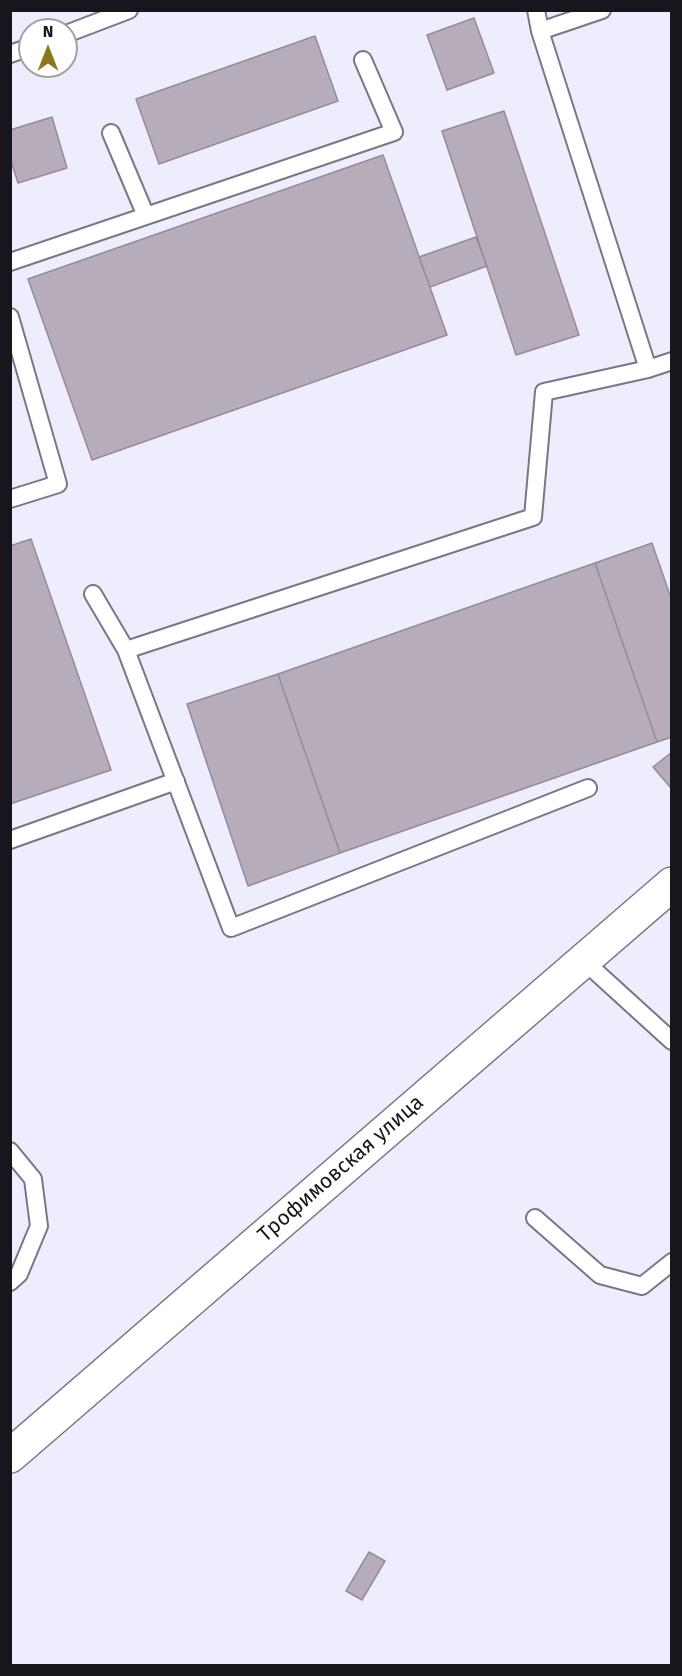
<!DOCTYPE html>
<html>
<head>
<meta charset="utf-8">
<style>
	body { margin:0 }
	#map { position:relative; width:682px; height:1676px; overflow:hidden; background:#eeedfe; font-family:"Fira Sans",sans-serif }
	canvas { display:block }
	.frame { position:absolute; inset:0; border:12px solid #16161c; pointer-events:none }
	.north { position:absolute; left:18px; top:18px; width:60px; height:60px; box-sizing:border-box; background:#fff; border:2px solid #a2a2a4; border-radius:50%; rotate:0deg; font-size:16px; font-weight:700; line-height:24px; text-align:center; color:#16161c }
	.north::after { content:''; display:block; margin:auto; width:21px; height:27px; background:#8c781c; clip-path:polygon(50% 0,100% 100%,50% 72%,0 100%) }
</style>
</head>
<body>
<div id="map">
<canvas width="682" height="1676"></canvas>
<div class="frame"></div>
<div class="north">N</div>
</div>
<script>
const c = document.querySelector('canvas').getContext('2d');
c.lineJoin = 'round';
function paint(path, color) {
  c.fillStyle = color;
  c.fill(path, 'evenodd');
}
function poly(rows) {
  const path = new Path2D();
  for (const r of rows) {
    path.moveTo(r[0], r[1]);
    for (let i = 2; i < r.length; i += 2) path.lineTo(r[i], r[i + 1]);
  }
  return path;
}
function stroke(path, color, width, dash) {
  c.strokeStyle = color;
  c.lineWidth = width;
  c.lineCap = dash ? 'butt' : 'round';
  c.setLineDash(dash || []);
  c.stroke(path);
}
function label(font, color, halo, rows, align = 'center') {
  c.font = font + ' "Fira Sans",sans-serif';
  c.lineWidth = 5;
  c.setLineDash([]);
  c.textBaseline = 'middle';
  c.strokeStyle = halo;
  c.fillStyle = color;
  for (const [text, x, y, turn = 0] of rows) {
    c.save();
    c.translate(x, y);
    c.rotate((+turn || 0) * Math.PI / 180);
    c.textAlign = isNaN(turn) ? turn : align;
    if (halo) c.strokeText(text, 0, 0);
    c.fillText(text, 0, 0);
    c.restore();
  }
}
const building = poly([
	[474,18,494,73,447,90,427,35,474,18],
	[315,36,338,101,159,164,136,99,315,36],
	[504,111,579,335,516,355,442,131,504,111],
	[52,117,67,168,18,183,10,158,10,130,52,117],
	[383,155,447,335,92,460,28,279,383,155],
	[476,237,487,266,430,287,419,257,476,237],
	[31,539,111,770,10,804,10,546,31,539],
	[652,543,672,601,672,737,657,742,595,563,652,543],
	[595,563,657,742,340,853,278,674,595,563],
	[278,674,340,853,248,886,187,704,278,674],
	[672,752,672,786,670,787,653,767,672,752],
	[369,1552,385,1561,362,1600,346,1591,369,1552]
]);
paint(building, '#b7acb9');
stroke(building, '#968b98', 1.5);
const lane = poly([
	[536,10,540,31],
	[602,10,540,31,648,369],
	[66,34,129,10],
	[10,54,30,47],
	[111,133,146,216],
	[10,262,394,132,363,60],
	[10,317,58,484,10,499],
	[93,594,126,650],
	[588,788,231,928,126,650,533,517,544,392,648,369,672,361],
	[10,840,176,781],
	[583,960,672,1041],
	[10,1151,33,1179,39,1226,19,1274,10,1282],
	[535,1218,600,1275,642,1286,672,1262]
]);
const secondary = poly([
	[10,1456,672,884]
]);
stroke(lane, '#787786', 20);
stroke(secondary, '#787786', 36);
stroke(lane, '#fff', 16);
stroke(secondary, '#fff', 33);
label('21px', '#16161c', '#fff', [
	["Трофимовская улица",341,1169,-41]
]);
</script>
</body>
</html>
